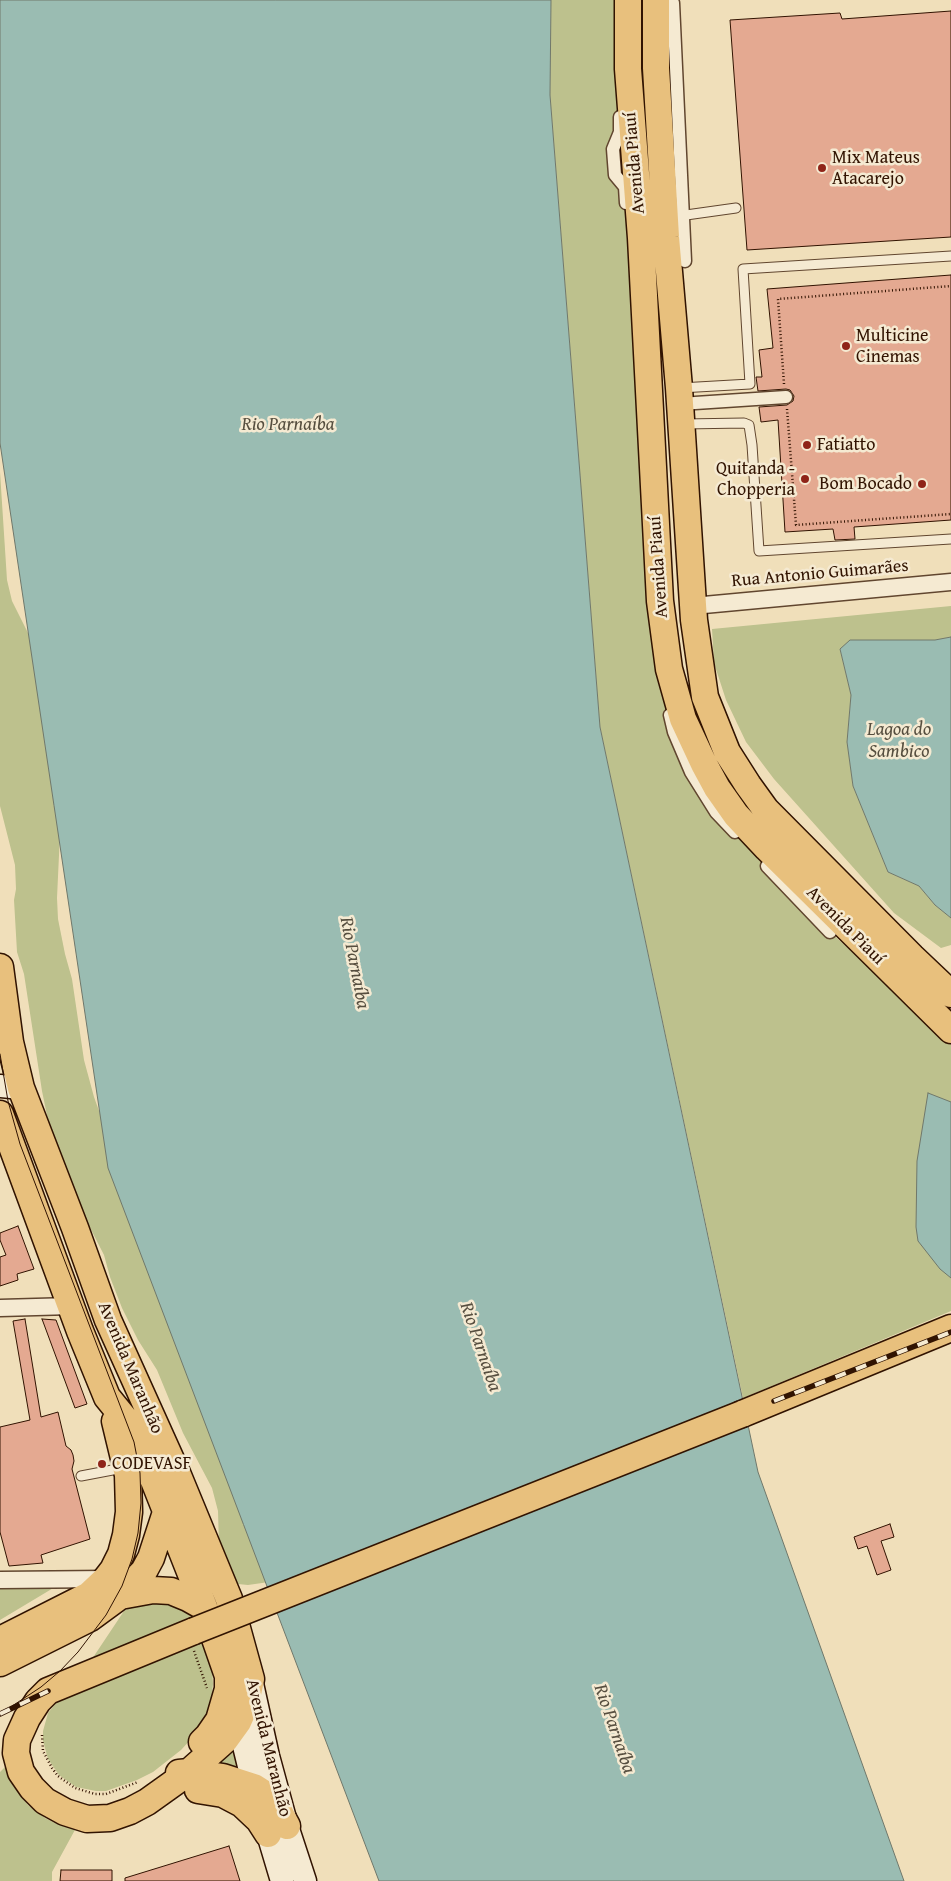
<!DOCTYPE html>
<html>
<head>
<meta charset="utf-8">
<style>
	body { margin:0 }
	canvas { display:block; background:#f0dfba }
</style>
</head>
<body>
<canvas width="951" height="1881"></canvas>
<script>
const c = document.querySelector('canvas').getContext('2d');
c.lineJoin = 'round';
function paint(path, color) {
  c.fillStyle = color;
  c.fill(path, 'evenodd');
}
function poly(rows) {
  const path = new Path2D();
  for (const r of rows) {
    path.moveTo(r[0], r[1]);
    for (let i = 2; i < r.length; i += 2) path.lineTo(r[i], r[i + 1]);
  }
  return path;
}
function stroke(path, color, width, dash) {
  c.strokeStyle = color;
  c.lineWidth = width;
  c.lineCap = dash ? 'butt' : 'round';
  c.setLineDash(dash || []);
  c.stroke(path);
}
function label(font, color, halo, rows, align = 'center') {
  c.font = font + ' "Gentium Book Plus",serif';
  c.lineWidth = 5;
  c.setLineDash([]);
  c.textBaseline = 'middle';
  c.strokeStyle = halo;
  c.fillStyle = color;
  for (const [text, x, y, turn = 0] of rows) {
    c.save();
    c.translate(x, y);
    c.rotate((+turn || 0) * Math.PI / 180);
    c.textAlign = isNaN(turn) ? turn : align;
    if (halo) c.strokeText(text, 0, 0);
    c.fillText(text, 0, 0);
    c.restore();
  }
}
paint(poly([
	[551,0,618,0,620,132,613,149,625,187,662,685,830,932,951,1041,951,1311,743,1398,600,727,550,95],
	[0,472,7,580,12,601,29,635,61,812,57,898,58,919,65,954,72,979,84,1060,94,1097,269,1582,248,1585,238,1584,231,1576,219,1545,218,1511,212,1488,183,1433,157,1370,138,1340,122,1308,110,1277,104,1255,76,1200,49,1125,42,1091,24,974,17,952,14,900,16,889,15,865,0,806],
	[951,606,951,637,935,640,899,641,840,649,851,695,847,742,853,786,888,872,919,886,935,905,951,918,951,945,941,948,894,913,774,779,746,742,726,700,714,663,712,629],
	[0,1583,60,1584,0,1620],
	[162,1598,194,1616,212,1668,213,1684,211,1702,206,1716,193,1737,181,1750,153,1772,137,1780,106,1791,96,1791,76,1787,59,1775,48,1759,43,1741,43,1731,48,1713,94,1656,124,1611,134,1605],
	[239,1748,246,1777,209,1770],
	[5,1767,14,1787,28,1805,45,1818,55,1823,76,1828,52,1872,52,1881,0,1881,0,1772]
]), '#bdc18d');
const water = poly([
	[0,0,551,0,550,95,600,727,758,1472,904,1881,379,1881,108,1168,0,443,0,0],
	[951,637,951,918,935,905,919,886,888,872,853,786,847,742,851,695,840,649,850,640,935,640,951,637],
	[928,1093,951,1102,951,1278,940,1269,918,1241,916,1227,917,1161,928,1093]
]);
paint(water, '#9abcb2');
stroke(water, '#70786b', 1);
const building = poly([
	[951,11,951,237,747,250,730,20,840,13,842,19,951,11],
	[951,275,951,520,854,527,855,539,835,540,833,529,785,532,778,420,761,422,759,407,787,405,793,401,794,396,790,390,786,389,758,391,756,377,762,377,759,350,773,348,767,289,951,275],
	[18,1226,34,1269,17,1274,18,1280,0,1286,0,1257,6,1255,0,1240,0,1233,18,1226],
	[25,1319,41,1417,58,1412,66,1446,71,1450,73,1455,74,1461,72,1469,90,1539,41,1555,43,1563,9,1566,0,1532,0,1427,30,1420,13,1321,25,1319],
	[42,1319,56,1320,87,1404,75,1408,42,1319],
	[890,1524,894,1537,881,1541,891,1570,877,1575,867,1546,858,1549,854,1537,890,1524],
	[229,1846,240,1881,125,1881,125,1878,229,1846],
	[61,1870,112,1870,112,1881,60,1881,61,1870]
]);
paint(building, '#e4a991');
stroke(building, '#311301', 1);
const service = poly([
	[679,216,736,208],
	[680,388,750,384,743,269,951,256],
	[684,424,744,423,749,425,752,445,759,551,951,539],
	[81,1476,123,1468]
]);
const pedestrian = poly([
	[673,3,685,261],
	[620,117,620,132,613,149,615,175,625,187,626,203],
	[680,404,786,397],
	[670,715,674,732,691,772,716,812,735,832],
	[767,866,830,932]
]);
const minor = poly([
	[693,606,951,582],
	[0,1308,72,1306],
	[0,1580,106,1579]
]);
const secondary = poly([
	[0,1086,21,1088],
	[251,1679,268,1756,287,1826,305,1881],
	[235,1709,254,1787,282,1881]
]);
const primary = poly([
	[628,0,628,69,641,238,660,601,669,669,683,719,704,764,717,788,736,815,767,848,951,1030],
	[656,0,656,68,666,237,679,388,694,620,705,697,727,752,748,785,766,810,912,957,951,994],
	[0,967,10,1042,21,1088,75,1228,108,1320,177,1473,229,1599,251,1679,246,1704,238,1722,225,1740,189,1772,147,1802,130,1811,110,1818,87,1819,65,1812,45,1801,32,1788,21,1772,16,1753,17,1740,27,1718,38,1701,48,1691,194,1631],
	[0,1114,80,1331,107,1397,129,1424,143,1453,204,1607,228,1676,228,1689,219,1720,208,1736,202,1742],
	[742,1414,951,1328],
	[120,1596,153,1590,171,1591,188,1598,204,1607],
	[0,1640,89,1595,106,1579,113,1570,121,1554,126,1535,129,1512,128,1475,115,1421],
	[0,1663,90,1618,120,1596,144,1571,151,1558,168,1506],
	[179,1773,189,1772,223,1777,254,1787,265,1794,275,1804,287,1826],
	[198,1790,223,1794,242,1804,259,1820,268,1834]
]);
stroke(service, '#61462f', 11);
stroke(pedestrian, '#61462f', 15);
stroke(minor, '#61462f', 19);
stroke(secondary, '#311301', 25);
stroke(primary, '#311301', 29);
stroke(poly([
	[784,384,778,299,951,286],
	[787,409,796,525,951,514],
	[194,1651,207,1688],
	[42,1735,43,1751,52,1768,58,1776,75,1788,95,1794,106,1794,138,1782]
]), '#311301', 2.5, [1, 2.5]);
stroke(service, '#f5ead2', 9);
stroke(pedestrian, '#f5ead2', 12);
stroke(minor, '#f5ead2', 16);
stroke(secondary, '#f5ead2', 22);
stroke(primary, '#e8c07d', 26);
stroke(poly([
	[0,1054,8,1101,20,1144,134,1442,140,1473,141,1503,138,1533,132,1559,122,1586,106,1615,78,1652,60,1671,41,1687,0,1714]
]), '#311301', 1);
const rail = poly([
	[774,1401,951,1332],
	[0,1714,48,1691]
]);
stroke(rail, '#311301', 5.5);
stroke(rail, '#f5ead2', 4, [11]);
const primaryBridge = poly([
	[194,1631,742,1414]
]);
stroke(primaryBridge, '#311301', 29, []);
stroke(primaryBridge, '#e8c07d', 26);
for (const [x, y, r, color] of [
	[822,168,5,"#8f2418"],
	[846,346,5,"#8f2418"],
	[807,445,5,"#8f2418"],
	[805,479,5,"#8f2418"],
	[922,484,5,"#8f2418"],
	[102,1464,5,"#8f2418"]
]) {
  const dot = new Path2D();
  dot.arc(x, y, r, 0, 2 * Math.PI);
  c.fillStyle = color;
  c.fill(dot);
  stroke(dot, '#f5ead2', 2);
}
label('18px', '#311301', '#f5ead2', [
	["Mix Mateus",832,158],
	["Atacarejo",832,179],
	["Multicine",856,336],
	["Cinemas",856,357],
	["Fatiatto",817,445],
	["Quitanda -",795,469,"right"],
	["Chopperia",795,490,"right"],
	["Bom Bocado",912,484,"right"],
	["CODEVASF",112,1464]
], 'left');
label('18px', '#311301', '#f5ead2', [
	["Avenida Piauí",635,163,-95],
	["Avenida Piauí",659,567,-94],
	["Rua Antonio Guimarães",820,574,-5],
	["Avenida Piauí",845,926,45],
	["Avenida Maranhão",130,1368,67],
	["Avenida Maranhão",268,1748,76]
]);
label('italic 19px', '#564e3f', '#f5ead2', [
	["Rio Parnaíba",288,425],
	["Lagoa do",899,730],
	["Sambico",899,752],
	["Rio Parnaíba",354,963,79],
	["Rio Parnaíba",480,1347,71],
	["Rio Parnaíba",614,1729,71]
]);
</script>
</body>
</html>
